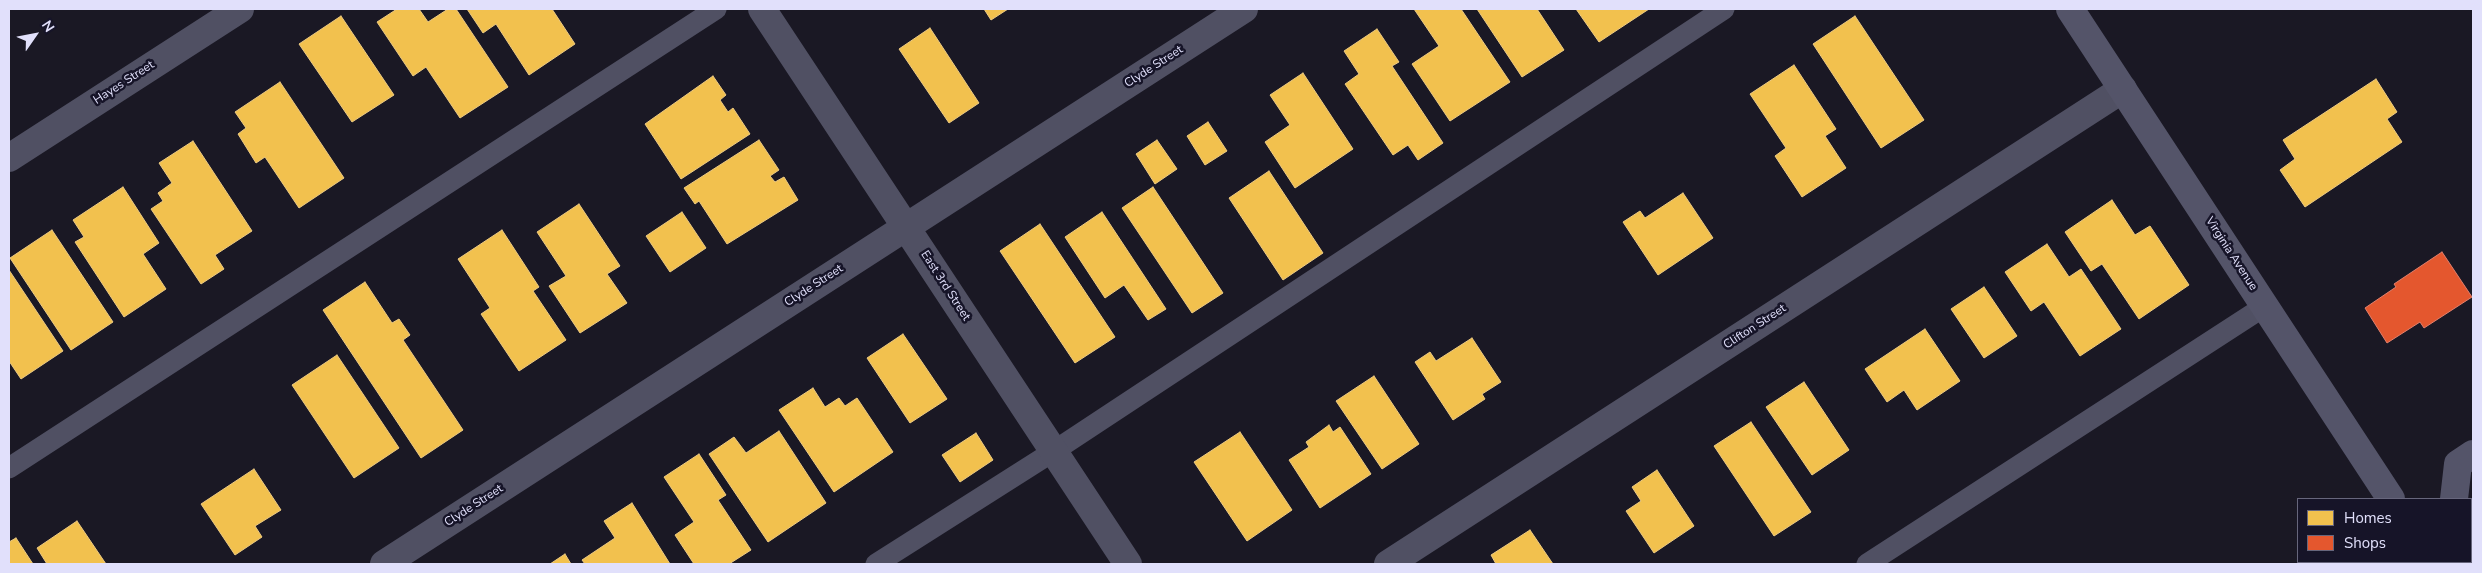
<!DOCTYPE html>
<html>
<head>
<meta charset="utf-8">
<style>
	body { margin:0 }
	#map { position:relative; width:2482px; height:573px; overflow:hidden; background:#1a1824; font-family:"Nunito Sans",sans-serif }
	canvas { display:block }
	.frame { position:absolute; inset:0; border:10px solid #e1e0fb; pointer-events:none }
	.legend { position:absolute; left:2297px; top:498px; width:175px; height:65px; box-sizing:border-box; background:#161428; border:1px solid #67667c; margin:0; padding:6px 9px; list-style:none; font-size:15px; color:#e1e0fb }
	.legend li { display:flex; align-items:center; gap:10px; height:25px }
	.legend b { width:25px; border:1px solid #67667c }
	.north { position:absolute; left:10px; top:10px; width:50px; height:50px; -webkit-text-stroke:4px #161428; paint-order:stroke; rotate:57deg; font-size:14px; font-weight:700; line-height:20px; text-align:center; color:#e1e0fb }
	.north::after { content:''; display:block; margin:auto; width:18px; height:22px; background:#e1e0fb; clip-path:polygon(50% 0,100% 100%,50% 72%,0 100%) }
</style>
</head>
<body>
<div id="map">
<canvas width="2482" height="573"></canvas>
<div class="frame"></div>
<ul class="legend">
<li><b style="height:14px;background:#f2c14e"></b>Homes</li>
<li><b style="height:14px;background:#e4572e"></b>Shops</li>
</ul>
<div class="north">N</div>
</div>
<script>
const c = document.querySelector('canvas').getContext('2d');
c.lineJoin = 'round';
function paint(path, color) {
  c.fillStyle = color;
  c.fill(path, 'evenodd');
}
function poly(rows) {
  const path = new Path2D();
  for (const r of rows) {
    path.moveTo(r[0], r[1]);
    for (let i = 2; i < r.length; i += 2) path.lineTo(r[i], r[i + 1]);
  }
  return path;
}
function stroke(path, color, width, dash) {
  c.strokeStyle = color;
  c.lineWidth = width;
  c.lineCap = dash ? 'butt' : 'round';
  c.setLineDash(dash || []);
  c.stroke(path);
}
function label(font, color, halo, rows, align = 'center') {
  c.font = font + ' "Nunito Sans",sans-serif';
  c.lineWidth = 5;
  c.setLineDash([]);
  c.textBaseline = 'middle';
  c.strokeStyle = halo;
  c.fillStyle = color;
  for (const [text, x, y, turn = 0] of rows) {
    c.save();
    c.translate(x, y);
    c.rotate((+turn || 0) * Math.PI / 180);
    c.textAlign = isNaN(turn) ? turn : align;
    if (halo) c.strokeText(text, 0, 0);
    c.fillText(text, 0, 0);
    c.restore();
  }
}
const homes = poly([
	[397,9,419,9,428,22,448,9,456,9,508,87,460,118,426,67,413,76,377,22,397,9],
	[467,9,552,9,575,44,529,75,496,24,483,33,467,9],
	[984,9,1008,9,991,20,984,9],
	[1414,9,1461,9,1510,82,1450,121,1412,64,1439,46,1414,9],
	[1477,9,1537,9,1564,50,1522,77,1477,9],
	[1576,9,1649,9,1599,42,1576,9],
	[341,16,394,95,352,122,299,44,341,16],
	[1855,16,1924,120,1881,148,1813,44,1855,16],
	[930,28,979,103,949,123,899,49,930,28],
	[1377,29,1399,62,1392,66,1443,143,1418,160,1408,145,1393,155,1345,84,1359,74,1344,51,1377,29],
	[1794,65,1836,129,1825,136,1846,168,1802,197,1775,156,1786,148,1750,94,1794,65],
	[1303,73,1353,149,1295,188,1265,142,1290,125,1270,95,1303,73],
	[713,76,726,95,720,100,728,112,733,108,750,134,681,179,645,124,713,76],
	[2376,79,2397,112,2387,119,2402,142,2305,207,2280,170,2295,159,2283,140,2376,79],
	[280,82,344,178,299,208,265,157,256,163,238,134,246,128,235,112,280,82],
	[1208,122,1227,151,1205,165,1187,136,1208,122],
	[759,140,779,170,770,176,775,182,784,177,798,200,727,244,699,201,695,204,684,188,759,140],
	[1157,140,1177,169,1155,184,1136,154,1157,140],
	[193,141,252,231,215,255,224,269,201,284,151,209,163,201,158,193,172,183,159,163,193,141],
	[1269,171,1323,253,1283,280,1229,198,1269,171],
	[123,187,159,243,143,254,166,289,124,317,75,242,84,237,73,220,123,187],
	[1153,187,1223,293,1192,313,1122,208,1153,187],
	[1683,193,1713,238,1658,275,1623,222,1640,211,1645,218,1683,193],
	[2112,200,2135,235,2150,226,2189,285,2139,319,2102,264,2091,271,2065,232,2112,200],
	[579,204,620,266,607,274,627,303,580,333,549,286,566,276,537,232,579,204],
	[682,212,706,248,670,272,646,236,682,212],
	[1102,212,1166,309,1148,320,1124,285,1105,298,1065,237,1102,212],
	[1040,224,1115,337,1075,363,1000,251,1040,224],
	[52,230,113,322,71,350,10,258,52,230],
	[502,230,539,287,533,291,566,340,519,371,481,314,490,308,458,259,502,230],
	[2047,244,2069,277,2081,269,2121,329,2080,356,2044,302,2031,311,2005,272,2047,244],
	[9,270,63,351,21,379,9,361,9,270],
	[365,282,392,323,399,319,410,335,403,340,463,430,421,458,323,310,365,282],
	[1984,287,2017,336,1984,358,1951,309,1984,287],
	[1925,329,1960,381,1917,410,1904,390,1887,402,1865,369,1925,329],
	[903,334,947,399,910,423,867,358,903,334],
	[1472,338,1501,382,1482,394,1485,399,1453,420,1415,362,1430,352,1436,361,1472,338],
	[337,355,399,448,354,478,292,385,337,355],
	[1374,376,1419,444,1382,469,1336,401,1374,376],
	[1804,382,1849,450,1812,475,1766,407,1804,382],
	[813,388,825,407,839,398,845,406,857,398,893,452,834,492,779,410,813,388],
	[1751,422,1811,512,1774,536,1714,446,1751,422],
	[1329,425,1333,432,1340,427,1371,474,1320,508,1289,460,1309,447,1306,442,1329,425],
	[779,431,826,503,768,542,709,454,734,437,746,453,779,431],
	[1240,432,1292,510,1247,541,1194,462,1240,432],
	[976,433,993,460,960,482,942,455,976,433],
	[699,454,726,495,718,500,751,550,729,564,694,564,675,535,694,522,664,477,699,454],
	[254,469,281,510,255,526,262,537,235,555,201,504,254,469],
	[1657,470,1694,526,1654,553,1626,511,1641,501,1632,487,1657,470],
	[632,503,670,564,585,564,582,560,615,538,604,521,632,503],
	[77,521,106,564,47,564,37,548,77,521],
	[1530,530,1553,564,1496,564,1491,555,1530,530],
	[16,538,33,564,9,564,9,542,16,538],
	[565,554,571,564,550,564,565,554]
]);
paint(homes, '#f2c14e');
stroke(homes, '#edca82', 1);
const shops = poly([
	[2442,252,2472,297,2424,328,2420,322,2387,343,2365,308,2396,287,2394,284,2442,252]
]);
paint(shops, '#e4572e');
stroke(shops, '#e3806c', 1);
stroke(poly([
	[9,468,716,9],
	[876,564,1054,451,1724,9],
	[1867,564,2265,306]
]), '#505063', 21);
stroke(poly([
	[762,9,1128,564],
	[9,158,240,9],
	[384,564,1244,9],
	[1388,564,2123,89]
]), '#505063', 28);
stroke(poly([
	[2070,9,2391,499],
	[2454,499,2458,464,2473,454],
	[2471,516,2473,516],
	[2432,562,2434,564],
	[2373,564,2377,562]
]), '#545469', 28);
label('12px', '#e1e0fb', '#161428', [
	["Clyde Street",1154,67,-33],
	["Hayes Street",124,83,-33],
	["Virginia Avenue",2231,254,57],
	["Clyde Street",814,286,-33],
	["East 3rd Street",945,286,57],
	["Clifton Street",1755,327,-33],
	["Clyde Street",474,506,-33]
]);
</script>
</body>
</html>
